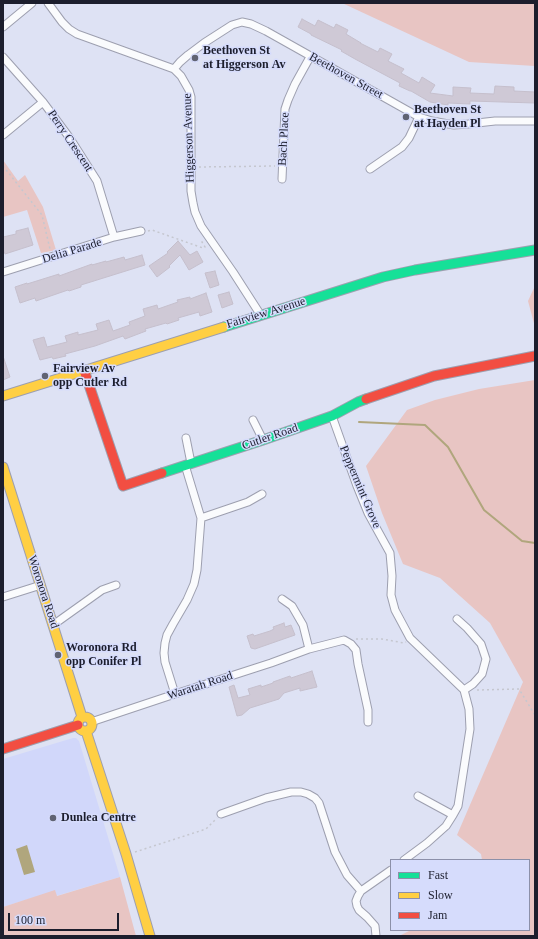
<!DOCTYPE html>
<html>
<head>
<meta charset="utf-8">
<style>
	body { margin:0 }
	#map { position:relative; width:538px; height:939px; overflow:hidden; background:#dee2f4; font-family:Georgia,serif }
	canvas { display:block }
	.frame { position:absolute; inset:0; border:4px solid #1c1e2d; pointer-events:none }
	.legend { position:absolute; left:390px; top:859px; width:140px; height:72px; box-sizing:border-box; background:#d6dcfc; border:1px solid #8c90a9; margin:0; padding:5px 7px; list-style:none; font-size:12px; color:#1c1e2d }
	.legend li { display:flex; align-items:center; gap:8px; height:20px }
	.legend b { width:20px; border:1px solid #8c90a9 }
	.scale { position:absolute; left:8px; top:913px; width:111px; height:18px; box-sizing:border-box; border:2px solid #1c1e2d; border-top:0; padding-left:5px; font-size:12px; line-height:14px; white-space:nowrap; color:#1c1e2d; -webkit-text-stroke:3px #d6dcfc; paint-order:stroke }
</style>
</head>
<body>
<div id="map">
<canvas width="538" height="939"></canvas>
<div class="frame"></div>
<ul class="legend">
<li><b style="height:5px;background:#16e098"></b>Fast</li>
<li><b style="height:5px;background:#ffcf43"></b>Slow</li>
<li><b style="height:5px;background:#f24e42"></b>Jam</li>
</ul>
<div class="scale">100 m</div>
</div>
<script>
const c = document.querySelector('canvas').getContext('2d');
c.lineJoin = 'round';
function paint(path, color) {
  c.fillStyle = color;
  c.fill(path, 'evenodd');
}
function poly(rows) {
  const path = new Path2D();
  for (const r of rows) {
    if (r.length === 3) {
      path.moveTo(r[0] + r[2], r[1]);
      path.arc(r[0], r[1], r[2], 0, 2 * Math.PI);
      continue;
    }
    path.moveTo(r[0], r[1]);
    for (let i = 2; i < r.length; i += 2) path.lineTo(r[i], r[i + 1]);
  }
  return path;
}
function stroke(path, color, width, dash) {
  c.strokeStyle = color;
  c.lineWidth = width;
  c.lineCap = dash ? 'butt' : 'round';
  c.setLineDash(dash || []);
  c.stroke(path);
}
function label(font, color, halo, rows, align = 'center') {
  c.font = font + ' Georgia,serif';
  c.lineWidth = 3;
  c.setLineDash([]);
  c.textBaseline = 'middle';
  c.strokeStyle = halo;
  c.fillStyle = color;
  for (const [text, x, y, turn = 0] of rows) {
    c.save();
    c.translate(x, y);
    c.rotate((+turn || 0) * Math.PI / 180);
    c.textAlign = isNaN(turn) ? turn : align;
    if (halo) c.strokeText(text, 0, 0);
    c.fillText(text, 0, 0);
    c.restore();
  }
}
paint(poly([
	[73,738,76,738,79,741,120,877,56,896,55,891,3,907,3,759]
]), '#d1d7fa');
paint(poly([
	[342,3,535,3,535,66,469,62],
	[3,160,18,181,25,175,43,207,56,250,41,253,27,210,3,217],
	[535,286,535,327,528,301],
	[535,380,535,936,399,936,411,930,529,930,529,860,482,860,481,854,457,835,523,682,490,623,440,578,403,564,382,513,366,466,407,410,435,400,479,389],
	[120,877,136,936,3,936,3,907,55,890,57,896]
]), '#e8c5c3');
paint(poly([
	[27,845,35,872,24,875,16,849]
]), '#b0a67d');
stroke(poly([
	[359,422,425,425,448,447,484,510,522,541,535,543]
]), '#b0a67d', 2);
const building = poly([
	[302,19,315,26,318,20,334,28,336,24,348,30,346,34,361,43,360,43,378,52,380,48,392,54,388,61,404,69,401,73,419,83,422,77,435,85,430,93,453,96,453,87,471,88,470,93,494,94,495,86,514,87,514,91,535,92,535,103,470,101,470,104,448,103,448,105,430,102,411,91,410,91,399,86,400,83,355,59,341,51,342,50,311,35,311,34,298,27,302,19],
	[28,228,33,245,5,254,3,248,3,237,16,234,16,231,28,228],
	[178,241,190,255,197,251,203,262,189,270,180,255,169,266,170,267,157,277,149,266,168,253,167,252,178,241],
	[142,255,145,265,81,285,81,287,69,291,68,290,36,301,35,298,20,303,15,287,27,283,27,284,59,274,59,276,92,264,92,265,106,261,106,262,124,257,125,260,142,255],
	[215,271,219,285,210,288,205,273,215,271],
	[229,292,233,304,222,308,218,295,229,292],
	[206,293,212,312,200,316,199,312,178,318,179,320,167,324,166,323,145,329,146,331,125,339,123,336,95,346,65,354,66,356,53,359,52,357,40,360,33,340,44,337,47,347,67,342,65,336,78,332,78,335,98,330,96,324,109,320,113,331,130,325,129,322,145,316,143,309,157,305,158,309,178,302,177,300,190,297,190,299,206,293],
	[4,359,10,377,3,380,3,360,4,359],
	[284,623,285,627,291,625,295,635,255,649,251,648,247,636,253,634,254,636,270,631,274,629,273,627,284,623],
	[312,671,317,687,300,691,300,688,284,693,279,699,250,708,242,715,237,716,229,687,234,685,238,698,250,695,248,689,261,685,261,687,273,683,273,682,290,676,291,678,312,671]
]);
paint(building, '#cfc9d6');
stroke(building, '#c5bfcc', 1);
const street = poly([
	[48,3,62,22,69,29,77,34,174,69,181,76,189,90,191,97,191,191,193,203,195,212,201,226,233,272,260,314],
	[3,27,32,3],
	[3,57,43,102,69,137,97,181,114,237],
	[174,69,180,62,188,55,204,43,232,25,242,22,251,24,266,31,419,117,432,121,454,125,468,124,495,121,535,121],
	[3,135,43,102],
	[370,169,402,147,409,138,419,117],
	[282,179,285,109,288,100,295,84,310,57],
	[3,272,114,237,141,231],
	[332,416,357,486,368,513,390,553,392,576,391,595,395,610,410,638,464,690,469,709,470,729,458,806,453,815,446,826,427,843,404,860],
	[253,420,263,440],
	[186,438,191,463],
	[201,518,248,502,262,494],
	[3,597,41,585],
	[282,599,292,606,303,625,309,649],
	[457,619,467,628,481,644,486,659,482,674,473,684,464,690],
	[53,625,102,590,116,585],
	[175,694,165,662,164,653,165,643,167,635,173,624,187,600,194,584,197,570,201,518,185,465],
	[91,722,175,694,271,663,309,649,344,640,351,644,356,650,358,664,368,710,368,722],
	[418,796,453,815],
	[221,814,266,798,291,792,301,792,308,794,315,798,319,803,335,852,347,875,361,891],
	[376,936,375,926,367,917,359,910,357,906,356,901,358,896,361,891,391,870]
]);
const fast = poly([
	[224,327,383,277,415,270,535,250],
	[162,473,263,440,332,416,358,402,366,399]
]);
const slow = poly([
	[3,396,224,327],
	[3,467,82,717],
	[85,724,7],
	[86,731,126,854,150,936]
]);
const jam = poly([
	[84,370,123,486,162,473],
	[366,399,434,376,535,356],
	[3,749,78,725]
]);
stroke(street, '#9d9faf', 9);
stroke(fast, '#9d9faf', 11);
stroke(slow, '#9d9faf', 11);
stroke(jam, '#9d9faf', 11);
stroke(poly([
	[3,166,42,215,50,249],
	[199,167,275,166],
	[148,231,152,230,203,248,205,247,202,242,204,241],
	[356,639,382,639,404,643,406,642],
	[477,690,519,689,535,715],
	[135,852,206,829,217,818]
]), '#c5c7cf', 1.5, [2, 3]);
stroke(street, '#fafbfd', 7);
stroke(fast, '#16e098', 9);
stroke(slow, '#ffcf43', 9);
stroke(jam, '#f24e42', 9);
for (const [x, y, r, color] of [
	[195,58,4,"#606373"],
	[406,117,4,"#606373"],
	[45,376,4,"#606373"],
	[58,655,4,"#606373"],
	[53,818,4,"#606373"]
]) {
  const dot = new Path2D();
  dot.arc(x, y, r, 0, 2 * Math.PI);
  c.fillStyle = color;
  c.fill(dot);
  stroke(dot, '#d6dcfc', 1.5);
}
label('bold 12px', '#1c1e2d', '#d6dcfc', [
	["Beethoven St",203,51],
	["at Higgerson Av",203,65],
	["Beethoven St",414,110],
	["at Hayden Pl",414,124],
	["Fairview Av",53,369],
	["opp Cutler Rd",53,383],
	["Woronora Rd",66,648],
	["opp Conifer Pl",66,662],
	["Dunlea Centre",61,818]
], 'left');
label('12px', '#1c1e2d', '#d6dcfc', [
	["Beethoven Street",346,76,29],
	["Higgerson Avenue",189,138,-92],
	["Bach Place",284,139,-87],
	["Perry Crescent",70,141,56],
	["Delia Parade",72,251,-17],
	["Fairview Avenue",266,313,-17],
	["Cutler Road",270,437,-19],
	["Peppermint Grove",360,487,67],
	["Woronora Road",43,592,72],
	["Waratah Road",200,686,-18]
]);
</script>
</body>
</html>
